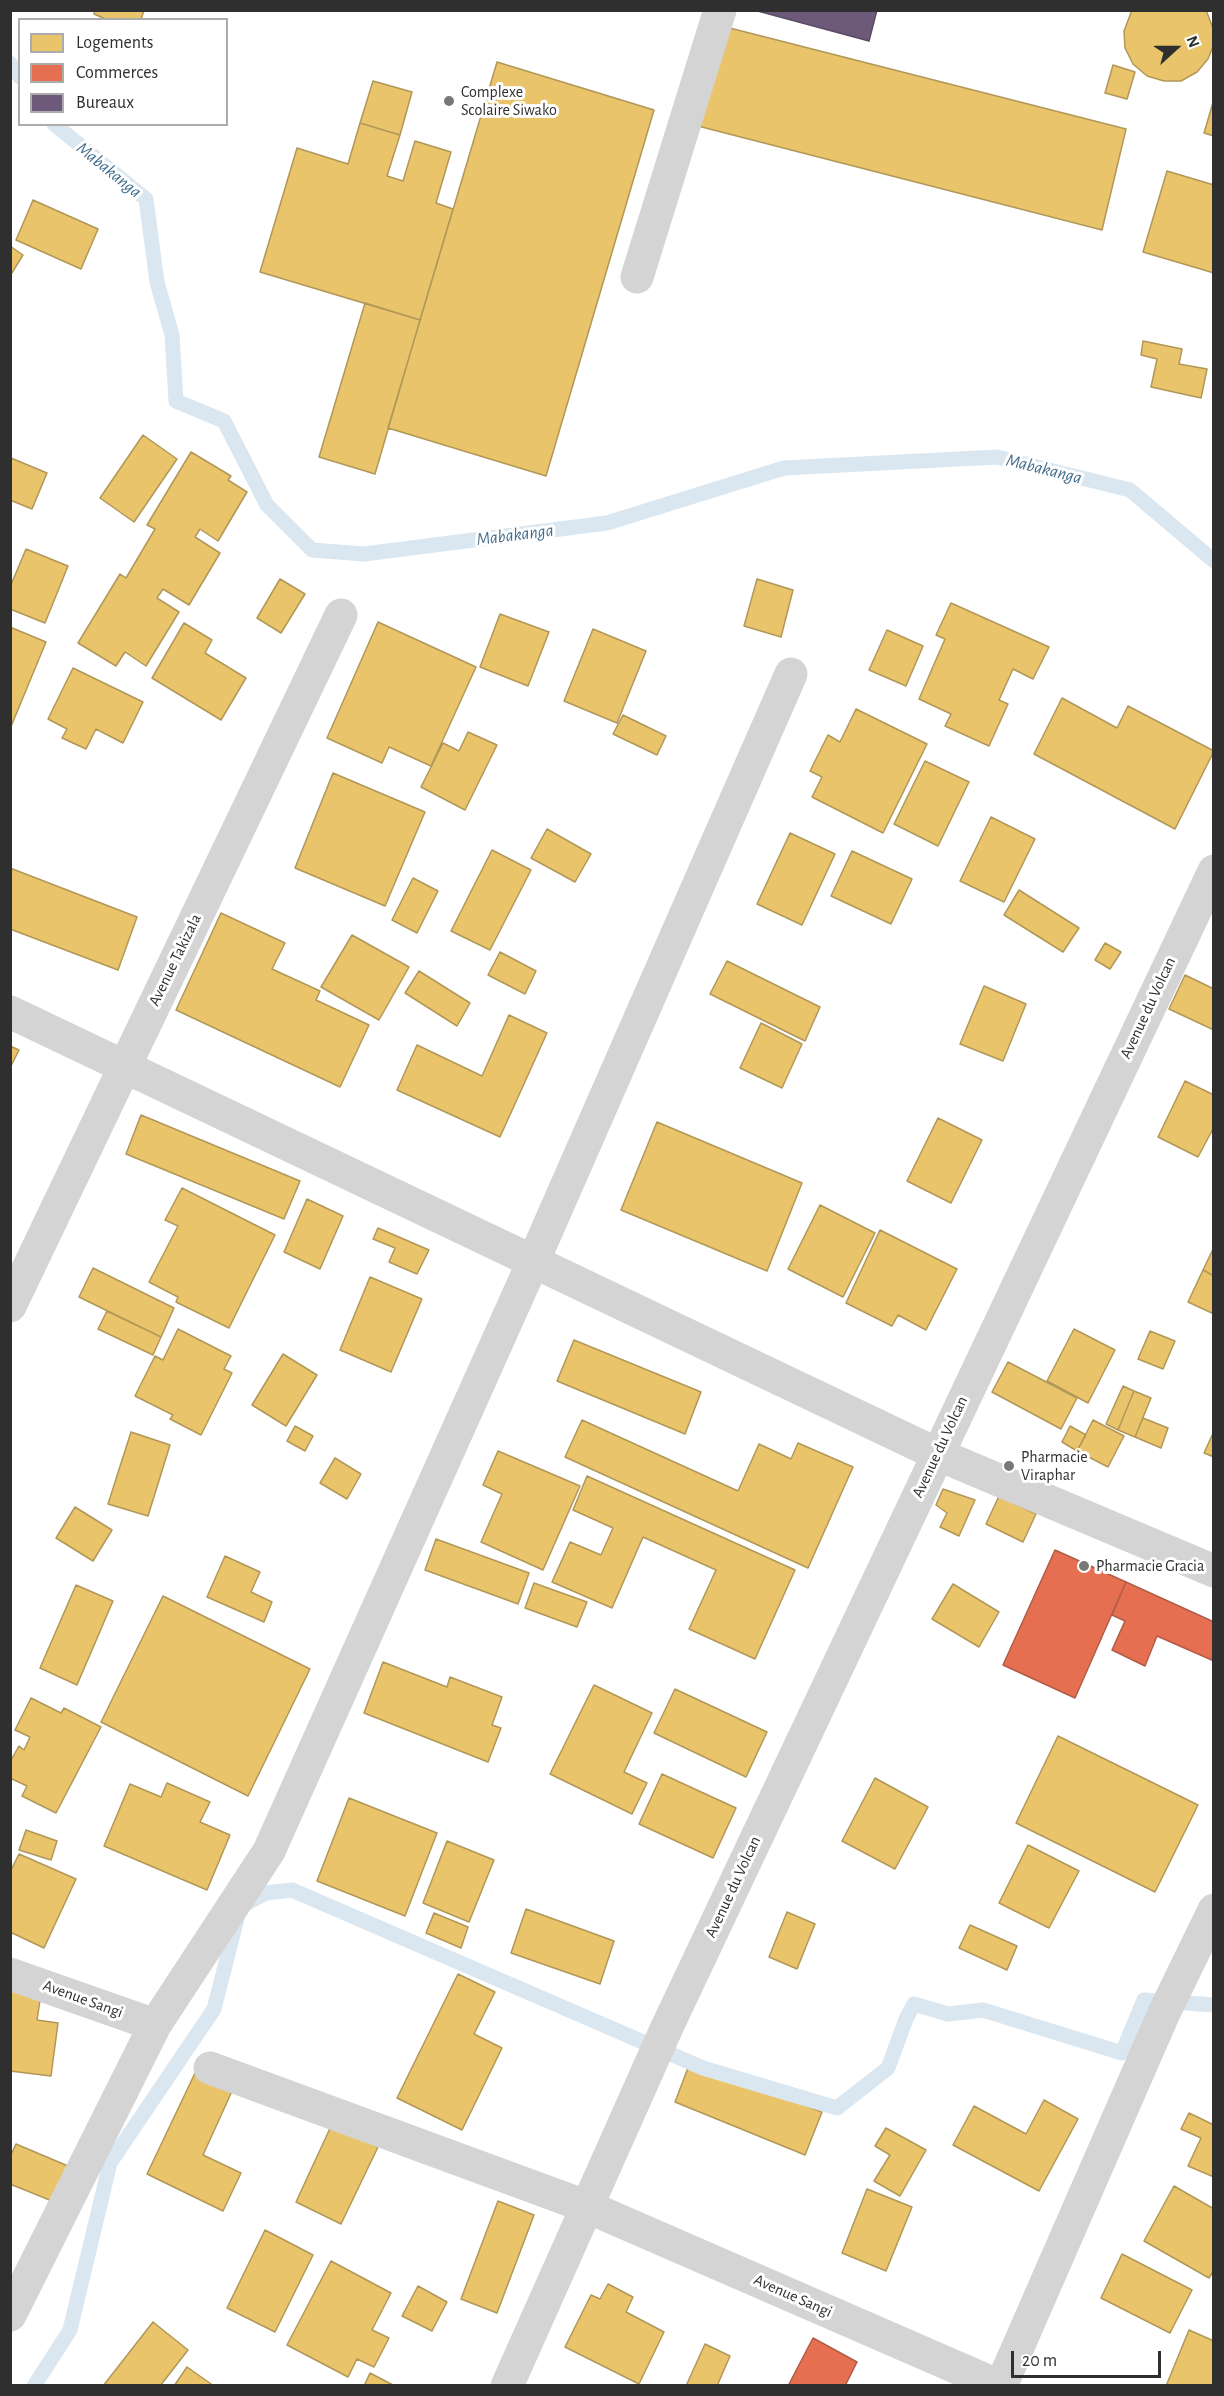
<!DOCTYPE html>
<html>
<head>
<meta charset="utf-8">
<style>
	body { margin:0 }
	#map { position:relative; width:1224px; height:2396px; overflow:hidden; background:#fff; font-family:"Alegreya Sans",sans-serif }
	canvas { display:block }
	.frame { position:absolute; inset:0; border:12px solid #2f2f2f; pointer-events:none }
	.legend { position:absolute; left:18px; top:18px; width:210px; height:108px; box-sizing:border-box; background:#fff; border:2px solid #acacac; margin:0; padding:8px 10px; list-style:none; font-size:18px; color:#2f2f2f }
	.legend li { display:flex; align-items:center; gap:12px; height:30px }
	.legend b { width:30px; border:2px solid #acacac }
	.north { position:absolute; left:1146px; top:18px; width:60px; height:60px; -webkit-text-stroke:4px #fff; paint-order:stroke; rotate:69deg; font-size:16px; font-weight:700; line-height:24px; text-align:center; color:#2f2f2f }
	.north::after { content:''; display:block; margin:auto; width:21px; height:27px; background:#2f2f2f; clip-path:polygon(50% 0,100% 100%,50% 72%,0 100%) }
	.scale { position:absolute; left:1011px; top:2351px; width:150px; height:27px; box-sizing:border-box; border:3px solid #2f2f2f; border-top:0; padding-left:8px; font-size:18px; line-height:21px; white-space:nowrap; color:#2f2f2f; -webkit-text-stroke:4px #fff; paint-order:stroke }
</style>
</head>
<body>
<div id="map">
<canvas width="1224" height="2396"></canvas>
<div class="frame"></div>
<ul class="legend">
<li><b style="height:16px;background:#e9c46a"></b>Logements</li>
<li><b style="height:16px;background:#e76f51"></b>Commerces</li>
<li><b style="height:16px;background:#6d597a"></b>Bureaux</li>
</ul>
<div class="north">N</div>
<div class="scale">20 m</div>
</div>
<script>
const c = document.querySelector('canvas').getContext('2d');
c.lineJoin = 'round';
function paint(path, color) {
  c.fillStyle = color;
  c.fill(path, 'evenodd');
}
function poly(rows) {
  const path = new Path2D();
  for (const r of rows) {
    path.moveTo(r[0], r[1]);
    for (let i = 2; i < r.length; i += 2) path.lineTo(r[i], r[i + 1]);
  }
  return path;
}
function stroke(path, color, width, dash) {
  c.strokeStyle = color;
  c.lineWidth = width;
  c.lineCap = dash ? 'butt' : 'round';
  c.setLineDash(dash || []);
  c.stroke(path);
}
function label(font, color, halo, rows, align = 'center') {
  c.font = font + ' "Alegreya Sans",sans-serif';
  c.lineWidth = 6;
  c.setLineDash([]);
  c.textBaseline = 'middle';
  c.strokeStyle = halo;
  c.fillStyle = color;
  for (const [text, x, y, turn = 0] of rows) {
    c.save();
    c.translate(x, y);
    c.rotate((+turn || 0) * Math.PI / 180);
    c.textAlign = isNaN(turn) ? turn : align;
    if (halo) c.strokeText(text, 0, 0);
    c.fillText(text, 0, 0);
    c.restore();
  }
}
const homes = poly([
	[95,10,144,10,141,20,108,20,94,14,95,10],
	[1132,10,1206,10,1214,31,1214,44,1208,59,1197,72,1181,81,1164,81,1147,76,1133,64,1125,48,1124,31,1132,10],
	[718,25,1126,129,1102,230,694,125,718,25],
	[497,62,654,110,546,476,388,428,497,62],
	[1113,65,1135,72,1127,99,1105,93,1113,65],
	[373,81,412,92,400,135,360,123,373,81],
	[1214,99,1214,136,1204,133,1214,99],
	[360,123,400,135,387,176,403,181,415,141,451,152,436,203,453,209,420,320,260,272,297,148,348,164,360,123],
	[1167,171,1214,185,1214,273,1143,252,1167,171],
	[33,200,98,229,81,269,16,240,33,200],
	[10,246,23,255,10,276,10,246],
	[365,303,420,320,375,474,319,457,365,303],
	[1143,341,1182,349,1179,364,1207,369,1201,398,1151,387,1157,359,1141,355,1143,341],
	[143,435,177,459,134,522,100,498,143,435],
	[191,452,231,476,228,480,247,492,218,541,200,529,195,537,220,553,189,605,163,589,157,598,179,612,146,666,125,652,116,666,78,643,120,574,126,578,155,529,147,525,191,452],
	[11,458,47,473,32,509,10,500,11,458],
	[26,549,68,566,45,623,10,609,10,587,26,549],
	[280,579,305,594,281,633,257,618,280,579],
	[757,579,793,590,781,637,744,626,757,579],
	[951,603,1049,647,1033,679,1013,669,999,700,1008,704,989,746,945,726,951,714,919,699,945,639,936,635,951,603],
	[500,614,549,632,528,686,480,667,500,614],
	[378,622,476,667,431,766,389,747,382,763,327,738,378,622],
	[184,623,212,640,205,653,246,678,221,720,152,678,184,623],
	[10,627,46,642,10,729,10,627],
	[593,629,646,651,617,723,564,701,593,629],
	[887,630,923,646,906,686,869,670,887,630],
	[73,668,143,702,123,743,96,729,86,749,62,738,67,729,48,719,73,668],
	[1062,698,1117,728,1128,706,1214,751,1175,829,1034,754,1062,698],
	[856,709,927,744,883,833,812,797,822,777,810,771,828,735,840,742,856,709],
	[623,715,666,736,657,755,613,734,623,715],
	[468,732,497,745,465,810,421,787,443,743,459,751,468,732],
	[925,761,969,782,938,846,894,824,925,761],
	[333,773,425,812,385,906,295,868,333,773],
	[991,817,1035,839,1004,902,960,881,991,817],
	[547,829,591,854,575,882,531,858,547,829],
	[790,833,835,854,802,925,757,904,790,833],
	[492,850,531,870,490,950,451,931,492,850],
	[852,851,912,879,891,924,831,896,852,851],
	[10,868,137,917,118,970,10,929,10,868],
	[413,878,438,891,417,933,392,920,413,878],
	[1019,890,1079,928,1063,952,1004,915,1019,890],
	[221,913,285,943,272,969,320,991,316,1000,369,1025,340,1087,176,1010,221,913],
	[352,935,409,967,379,1020,321,987,352,935],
	[1105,943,1121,952,1110,969,1095,960,1105,943],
	[500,952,536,971,525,994,488,975,500,952],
	[727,961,820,1007,805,1041,710,994,727,961],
	[419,971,470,1003,457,1026,405,993,419,971],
	[1185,975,1214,989,1214,1030,1169,1009,1185,975],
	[984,986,1026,1004,1003,1061,960,1044,984,986],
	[509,1015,547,1033,500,1137,397,1090,417,1045,482,1076,509,1015],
	[761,1023,802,1044,782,1088,740,1068,761,1023],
	[10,1046,19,1050,10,1068,10,1046],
	[1185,1081,1214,1095,1214,1127,1198,1157,1158,1137,1185,1081],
	[141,1115,300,1181,284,1219,126,1154,141,1115],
	[938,1118,982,1140,951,1203,907,1181,938,1118],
	[657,1122,802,1183,767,1271,621,1210,657,1122],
	[182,1188,275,1235,229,1328,176,1302,178,1297,149,1282,178,1226,165,1220,182,1188],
	[307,1199,343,1216,320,1269,284,1252,307,1199],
	[820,1205,875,1233,843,1297,788,1269,820,1205],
	[378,1228,429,1250,417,1274,389,1262,395,1248,373,1239,378,1228],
	[880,1230,957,1269,926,1330,898,1315,892,1326,846,1303,880,1230],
	[1214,1247,1214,1276,1203,1270,1214,1247],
	[93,1268,174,1308,161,1337,79,1297,93,1268],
	[1203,1270,1214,1276,1214,1314,1188,1302,1203,1270],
	[370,1277,422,1299,391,1372,340,1350,370,1277],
	[107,1311,161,1337,153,1355,98,1329,107,1311],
	[178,1329,231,1356,224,1369,232,1373,201,1435,170,1419,173,1415,135,1396,155,1356,163,1360,178,1329],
	[1074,1329,1115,1350,1088,1403,1047,1381,1074,1329],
	[1150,1331,1175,1341,1163,1369,1138,1359,1150,1331],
	[574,1340,701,1392,685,1434,557,1381,574,1340],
	[283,1354,317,1375,286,1426,252,1405,283,1354],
	[1008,1362,1077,1398,1061,1429,992,1392,1008,1362],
	[1123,1386,1134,1391,1118,1430,1106,1424,1123,1386],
	[1134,1391,1151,1398,1135,1437,1118,1430,1134,1391],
	[1143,1418,1168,1428,1161,1448,1135,1437,1143,1418],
	[582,1420,738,1491,759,1444,791,1459,798,1443,853,1467,808,1568,565,1457,582,1420],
	[1093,1420,1124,1436,1108,1467,1077,1451,1093,1420],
	[295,1426,313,1436,305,1451,287,1441,295,1426],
	[1070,1426,1086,1435,1077,1451,1062,1442,1070,1426],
	[1214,1431,1214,1457,1204,1453,1214,1431],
	[131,1432,170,1445,148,1516,108,1504,131,1432],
	[498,1451,580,1486,543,1570,481,1542,502,1494,483,1485,498,1451],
	[335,1458,361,1474,347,1499,320,1483,335,1458],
	[587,1476,795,1570,755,1659,689,1629,716,1570,643,1537,612,1608,552,1582,570,1542,601,1555,613,1528,573,1510,587,1476],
	[943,1489,975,1500,959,1536,940,1527,947,1513,936,1505,943,1489],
	[999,1496,1036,1514,1023,1542,986,1524,999,1496],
	[75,1507,112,1530,93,1561,56,1538,75,1507],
	[436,1539,529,1573,518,1604,425,1570,436,1539],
	[225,1556,260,1572,251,1592,272,1602,264,1622,207,1597,225,1556],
	[534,1583,587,1602,577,1627,525,1608,534,1583],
	[953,1584,999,1612,979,1647,932,1619,953,1584],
	[76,1585,113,1601,77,1685,40,1668,76,1585],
	[163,1596,310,1669,248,1796,101,1722,163,1596],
	[383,1662,447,1687,450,1677,502,1697,492,1725,501,1728,488,1762,364,1713,383,1662],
	[594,1685,652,1713,624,1772,647,1783,632,1814,550,1774,594,1685],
	[675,1689,767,1732,746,1777,654,1733,675,1689],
	[31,1698,61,1713,64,1708,101,1727,56,1813,22,1796,27,1786,10,1778,10,1762,19,1746,24,1750,30,1737,15,1730,31,1698],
	[1058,1736,1198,1805,1155,1892,1016,1823,1058,1736],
	[662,1774,736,1808,713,1858,639,1824,662,1774],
	[875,1778,928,1807,895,1869,842,1841,875,1778],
	[167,1783,210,1802,200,1822,230,1835,207,1890,104,1846,130,1784,161,1797,167,1783],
	[349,1798,437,1833,405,1916,317,1881,349,1798],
	[26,1830,57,1841,51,1860,19,1850,26,1830],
	[447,1841,494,1860,469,1922,423,1903,447,1841],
	[1028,1845,1079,1871,1049,1928,999,1903,1028,1845],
	[19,1854,76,1879,44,1948,10,1932,10,1872,19,1854],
	[526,1909,614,1941,600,1984,511,1953,526,1909],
	[787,1912,815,1924,797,1969,769,1957,787,1912],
	[434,1913,468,1927,461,1948,426,1933,434,1913],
	[970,1925,1017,1946,1007,1970,959,1948,970,1925],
	[458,1974,495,1992,474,2034,502,2048,462,2130,397,2098,458,1974],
	[10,1990,41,1994,37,2020,58,2023,51,2076,10,2071,10,1990],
	[691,2060,822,2112,805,2155,675,2102,691,2060],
	[196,2071,233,2089,203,2155,241,2173,223,2211,147,2174,196,2071],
	[1044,2100,1078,2119,1039,2191,953,2145,974,2106,1026,2134,1044,2100],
	[1189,2113,1214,2125,1214,2177,1188,2166,1201,2138,1181,2129,1189,2113],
	[332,2124,378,2147,341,2224,296,2202,332,2124],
	[886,2128,926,2150,900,2196,874,2181,890,2155,875,2146,886,2128],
	[16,2144,68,2166,52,2201,10,2184,10,2157,16,2144],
	[1174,2186,1214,2209,1214,2270,1209,2278,1144,2241,1174,2186],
	[867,2189,912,2207,886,2271,842,2253,867,2189],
	[498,2201,534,2215,497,2313,461,2299,498,2201],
	[265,2230,313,2255,275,2332,227,2308,265,2230],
	[1122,2254,1192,2290,1170,2333,1101,2298,1122,2254],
	[331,2261,391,2293,372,2330,389,2338,374,2367,357,2359,348,2377,287,2345,331,2261],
	[608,2284,633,2297,626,2312,664,2332,639,2384,565,2347,591,2295,600,2299,608,2284],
	[418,2286,447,2302,432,2331,402,2316,418,2286],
	[153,2322,188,2350,160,2386,103,2386,153,2322],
	[1189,2330,1214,2341,1214,2386,1166,2386,1189,2330],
	[705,2344,730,2356,717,2386,686,2386,705,2344],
	[187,2367,214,2386,174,2386,187,2367],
	[370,2373,395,2386,364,2386,370,2373]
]);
paint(homes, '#e9c46a');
stroke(homes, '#b19758', 1.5);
const shops = poly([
	[1055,1550,1126,1582,1075,1698,1003,1665,1055,1550],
	[1126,1582,1214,1622,1214,1661,1157,1636,1145,1666,1112,1650,1125,1621,1112,1615,1126,1582],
	[813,2338,857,2362,845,2386,788,2386,813,2338]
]);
paint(shops, '#e76f51');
stroke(shops, '#b05c47', 1.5);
const offices = poly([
	[754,10,877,10,869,41,754,10]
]);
paint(offices, '#6d597a');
stroke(offices, '#5a4c64', 1.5);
stroke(poly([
	[10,63,20,77],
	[54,124,146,199,157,282,172,335,176,401,224,421,267,505,312,550,364,554,607,523,784,468,997,457,1130,490,1214,561],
	[34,2386,70,2330,110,2163,214,2009,240,1907,266,1893,292,1890,703,2068,837,2108,888,2068,906,2019,914,2004,948,2014,983,2010,1122,2053,1144,2000,1214,2005]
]), '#dbe7f0', 15);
stroke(poly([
	[637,277,720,10],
	[10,1012,937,1454,1214,1571],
	[10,1306,341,615],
	[10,1974,155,2025],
	[210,2068,588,2207,999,2386],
	[10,2315,155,2025,269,1851,533,1262,791,674],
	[507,2386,668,2025,1214,871],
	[1001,2386,1164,2013,1214,1910]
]), '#d4d4d4', 33);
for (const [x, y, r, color] of [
	[449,101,6,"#787878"],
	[1009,1466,6,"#787878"],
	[1084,1566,6,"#787878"]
]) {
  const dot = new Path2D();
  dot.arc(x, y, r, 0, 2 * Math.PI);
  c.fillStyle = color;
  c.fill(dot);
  stroke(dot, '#fff', 2);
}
label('16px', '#2f2f2f', '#fff', [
	["Complexe",461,92],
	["Scolaire Siwako",461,110],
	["Pharmacie",1021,1457],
	["Viraphar",1021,1475],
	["Pharmacie Gracia",1096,1566]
], 'left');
label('16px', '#2f2f2f', '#fff', [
	["Avenue Takizala",175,960,-64],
	["Avenue du Volcan",1148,1008,-65],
	["Avenue du Volcan",940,1447,-65],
	["Avenue du Volcan",733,1887,-65],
	["Avenue Sangi",83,1999,20],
	["Avenue Sangi",793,2296,24]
]);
label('italic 18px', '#426d8d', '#fff', [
	["Mabakanga",109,170,39],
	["Mabakanga",1044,469,14],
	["Mabakanga",515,535,-7]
]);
</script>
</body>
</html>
